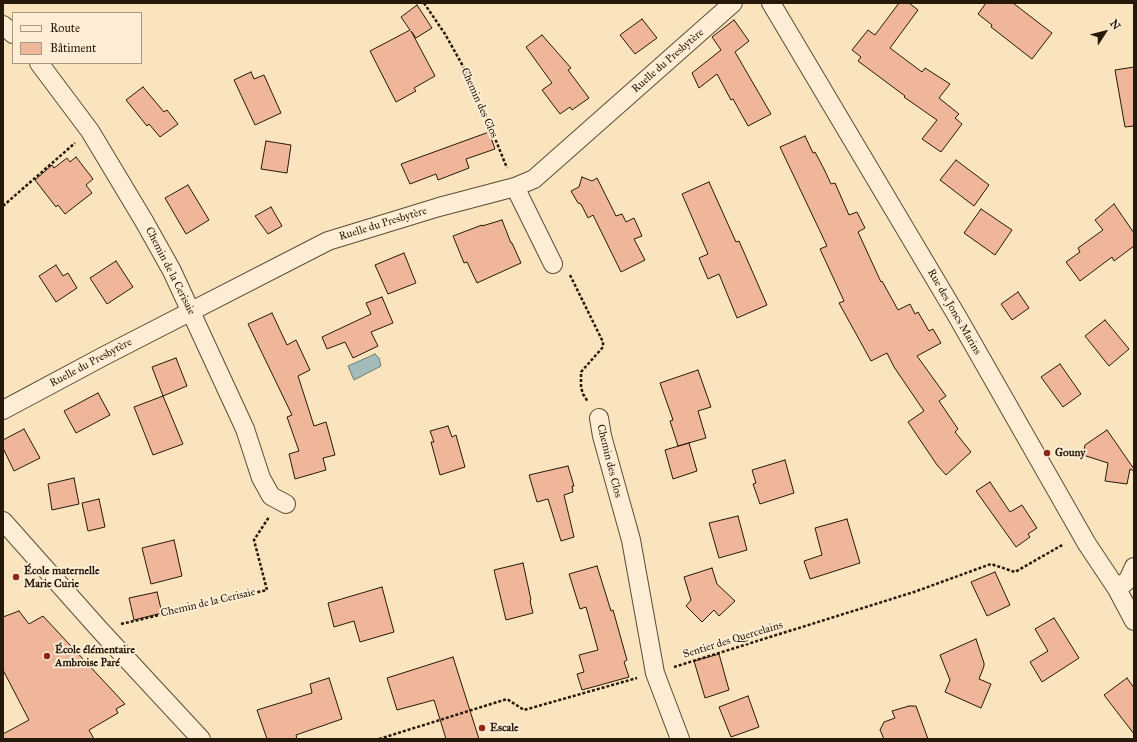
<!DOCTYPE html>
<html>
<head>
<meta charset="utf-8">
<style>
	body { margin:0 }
	#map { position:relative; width:1137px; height:742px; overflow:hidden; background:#fae4bd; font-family:"IM FELL Great Primer",serif }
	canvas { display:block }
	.frame { position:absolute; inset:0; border:4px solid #261909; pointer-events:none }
	.legend { position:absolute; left:12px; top:12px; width:130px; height:52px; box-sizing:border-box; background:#fcedd4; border:1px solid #a69883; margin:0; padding:5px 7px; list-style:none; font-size:12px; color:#261909 }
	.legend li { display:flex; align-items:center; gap:8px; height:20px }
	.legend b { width:20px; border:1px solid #a69883 }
	.north { position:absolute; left:1085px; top:12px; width:40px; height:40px; -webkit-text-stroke:3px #fcedd4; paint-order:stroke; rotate:54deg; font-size:11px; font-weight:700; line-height:16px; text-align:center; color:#261909 }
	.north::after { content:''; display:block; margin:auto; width:14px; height:18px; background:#261909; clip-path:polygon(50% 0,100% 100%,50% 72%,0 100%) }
</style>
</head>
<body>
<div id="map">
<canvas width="1137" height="742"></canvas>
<div class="frame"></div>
<ul class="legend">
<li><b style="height:5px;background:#fcedd4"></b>Route</li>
<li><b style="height:11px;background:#efb69a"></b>Bâtiment</li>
</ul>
<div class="north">N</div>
</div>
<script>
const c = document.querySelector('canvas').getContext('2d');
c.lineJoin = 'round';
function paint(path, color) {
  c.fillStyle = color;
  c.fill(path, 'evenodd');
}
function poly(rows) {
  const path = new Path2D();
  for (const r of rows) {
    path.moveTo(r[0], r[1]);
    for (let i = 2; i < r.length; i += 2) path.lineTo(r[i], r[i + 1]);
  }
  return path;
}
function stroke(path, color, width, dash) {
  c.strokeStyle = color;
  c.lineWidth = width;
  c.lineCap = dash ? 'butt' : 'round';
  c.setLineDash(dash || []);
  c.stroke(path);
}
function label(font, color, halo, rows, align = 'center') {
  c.font = font + ' "IM FELL Great Primer",serif';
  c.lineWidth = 4;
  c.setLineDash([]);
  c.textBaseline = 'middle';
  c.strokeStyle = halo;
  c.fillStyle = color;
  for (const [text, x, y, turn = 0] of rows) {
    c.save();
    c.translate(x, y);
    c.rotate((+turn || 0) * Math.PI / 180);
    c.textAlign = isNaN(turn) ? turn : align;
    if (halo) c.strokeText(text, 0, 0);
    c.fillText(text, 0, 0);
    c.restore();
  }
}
const water = poly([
	[375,354,379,358,381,366,354,380,348,366,375,354]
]);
paint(water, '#a1bcb9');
stroke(water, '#707b73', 1);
const building = poly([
	[899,3,909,3,918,10,890,48,922,72,925,68,950,84,939,98,959,114,955,118,962,124,941,152,922,139,937,120,904,97,905,96,858,61,861,57,852,50,868,30,875,35,899,3],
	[986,3,1013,3,1052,33,1032,59,991,27,992,25,978,14,986,3],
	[417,5,432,28,416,38,411,31,435,76,414,88,416,91,396,102,370,51,410,30,401,17,417,5],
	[642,19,657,38,635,54,620,35,642,19],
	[734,20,749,41,735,52,771,114,748,126,733,99,731,100,717,74,699,88,692,73,721,50,712,37,734,20],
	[542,35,571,68,568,70,589,98,572,110,570,107,560,114,542,90,552,83,526,47,542,35],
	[1134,67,1134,126,1125,127,1115,70,1134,67],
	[251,72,254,79,264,75,281,113,255,125,234,80,251,72],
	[143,87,164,112,167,110,178,124,160,137,149,124,147,126,126,100,143,87],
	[489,132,495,149,466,159,469,168,438,180,436,174,410,184,401,164,489,132],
	[805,136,813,153,815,152,824,169,831,184,835,183,849,215,857,212,865,228,858,232,881,282,882,281,898,310,910,304,915,314,918,312,929,331,933,329,941,343,917,356,946,396,939,401,958,429,955,432,971,452,946,475,937,465,908,422,924,411,894,367,887,353,871,361,839,303,844,301,820,249,827,246,780,147,805,136],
	[266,141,291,145,287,173,261,169,266,141],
	[76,157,93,179,86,185,92,193,65,214,58,205,56,207,35,180,52,165,54,168,67,158,70,162,76,157],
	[956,160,989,185,974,206,940,180,956,160],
	[582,177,592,181,597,178,616,216,622,214,626,222,634,218,642,236,634,239,645,260,621,272,593,215,588,218,581,204,578,203,571,191,579,187,582,177],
	[709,182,736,242,739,241,767,305,737,318,719,274,708,279,699,258,708,254,682,194,709,182],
	[188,185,209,220,186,234,165,198,188,185],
	[1114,204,1134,233,1134,246,1114,261,1112,257,1080,281,1066,262,1080,252,1078,248,1103,230,1095,220,1114,204],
	[271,207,282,226,268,234,255,216,271,207],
	[981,209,1012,230,995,255,964,233,981,209],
	[502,220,511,243,512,243,521,263,477,283,467,262,464,263,453,236,482,225,482,226,502,220],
	[404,253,416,283,388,294,375,265,404,253],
	[116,261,133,287,107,304,90,278,116,261],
	[56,265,63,276,68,273,77,288,56,302,39,276,56,265],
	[1018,292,1029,308,1012,320,1001,304,1018,292],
	[382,297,393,323,371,332,378,346,353,358,345,342,327,349,322,337,371,314,366,303,382,297],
	[272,313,287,345,296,340,310,370,298,376,314,426,326,422,335,455,323,458,326,470,295,479,289,454,299,451,287,417,292,415,248,324,272,313],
	[1105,320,1129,349,1109,366,1085,336,1105,320],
	[176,358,187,386,163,396,152,367,176,358],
	[1060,364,1081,394,1063,407,1041,377,1060,364],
	[698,370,711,407,698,411,706,438,678,446,670,421,673,420,660,383,698,370],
	[98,393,110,415,76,433,64,411,98,393],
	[163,396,183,444,153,455,134,407,163,396],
	[448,426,452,437,456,435,465,467,440,475,431,442,434,442,430,431,448,426],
	[24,429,40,458,14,471,3,448,3,440,24,429],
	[1107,430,1134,469,1134,471,1130,469,1127,484,1105,481,1108,463,1083,455,1085,445,1107,430],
	[689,443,697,471,673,479,665,450,689,443],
	[785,460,794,493,760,504,753,484,756,483,752,470,785,460],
	[568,466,574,486,572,486,573,492,564,495,574,537,561,541,548,499,537,502,529,475,568,466],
	[74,478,79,504,52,510,48,484,74,478],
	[990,482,1010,512,1022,505,1037,528,1028,534,1030,537,1016,547,976,491,990,482],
	[99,499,105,527,88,531,82,503,99,499],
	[738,516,747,550,719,558,709,523,738,516],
	[847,519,860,563,810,579,804,561,822,555,815,528,847,519],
	[174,540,182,576,151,584,142,548,174,540],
	[523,563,531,600,530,601,533,613,506,620,494,570,523,563],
	[597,566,611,611,613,610,627,660,624,662,629,677,582,690,577,674,584,672,579,655,598,650,586,607,580,609,569,574,597,566],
	[712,568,717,584,735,601,719,616,714,610,702,622,686,606,691,600,684,577,712,568],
	[995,572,1010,605,987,616,971,582,995,572],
	[382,587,394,632,360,642,354,621,334,627,328,603,382,587],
	[157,592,162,613,134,620,129,598,157,592],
	[19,611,29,624,43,616,125,704,116,709,118,713,89,730,94,739,3,739,3,734,29,720,3,670,3,617,19,611],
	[1054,618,1079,658,1042,682,1030,662,1048,651,1035,629,1054,618],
	[976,639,984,663,984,666,979,679,991,684,981,708,945,692,950,680,940,655,976,639],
	[719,654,729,690,705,698,694,661,719,654],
	[453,657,479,739,446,739,434,700,397,710,387,678,453,657],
	[329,678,342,719,296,735,297,739,267,739,257,710,312,693,310,684,329,678],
	[1127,678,1134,688,1134,734,1104,695,1127,678],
	[748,696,759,727,731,737,719,707,748,696],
	[909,706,916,706,928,739,884,739,880,730,884,722,895,718,892,711,909,706]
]);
paint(building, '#efb69a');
stroke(building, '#261909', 1);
const minor = poly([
	[771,3,957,316,1087,544,1117,589,1134,621],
	[3,25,13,34],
	[39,63,90,131,144,221,172,271,245,429,261,478,271,496,286,504],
	[515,187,553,264],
	[3,410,104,356,328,241,439,207,515,187,534,179,733,3],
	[599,418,602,436,631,540,655,673,680,739],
	[3,521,99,629,201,739],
	[1117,589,1128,580,1134,567]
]);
stroke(minor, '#5b4c36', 20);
stroke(poly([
	[424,3,445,34,473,84,507,168],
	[3,206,75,143],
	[570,275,603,342,603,347,581,372,581,387,583,394,588,402],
	[121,624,267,590,254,540,269,517],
	[674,667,914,592,991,564,1015,572,1064,544],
	[379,739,507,699,524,710,637,678]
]), '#261909', 2.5, [3, 2]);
stroke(minor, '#fcedd4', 18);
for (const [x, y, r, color] of [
	[1047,453,4,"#8f2418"],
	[16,577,4,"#8f2418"],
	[47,656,4,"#8f2418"],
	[482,728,4,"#8f2418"]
]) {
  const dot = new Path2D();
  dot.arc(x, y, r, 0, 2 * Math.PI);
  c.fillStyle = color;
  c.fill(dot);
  stroke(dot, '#fcedd4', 1.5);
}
label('11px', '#261909', '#fcedd4', [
	["Ruelle du Presbytère",668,61,-41],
	["Chemin des Clos",479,103,66],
	["Ruelle du Presbytère",383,224,-17],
	["Chemin de la Cerisaie",170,271,63],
	["Rue des Joncs Marins",954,312,60],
	["Ruelle du Presbytère",91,363,-28],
	["Chemin des Clos",609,461,76],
	["Chemin de la Cerisaie",208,603,-13],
	["Sentier des Quercelains",733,640,-17]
]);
label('bold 11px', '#261909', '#fcedd4', [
	["Gouny",1055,453],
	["École maternelle",24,571],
	["Marie Curie",24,584],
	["École élémentaire",55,650],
	["Ambroise Paré",55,663],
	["Escale",490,728]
], 'left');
</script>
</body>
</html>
